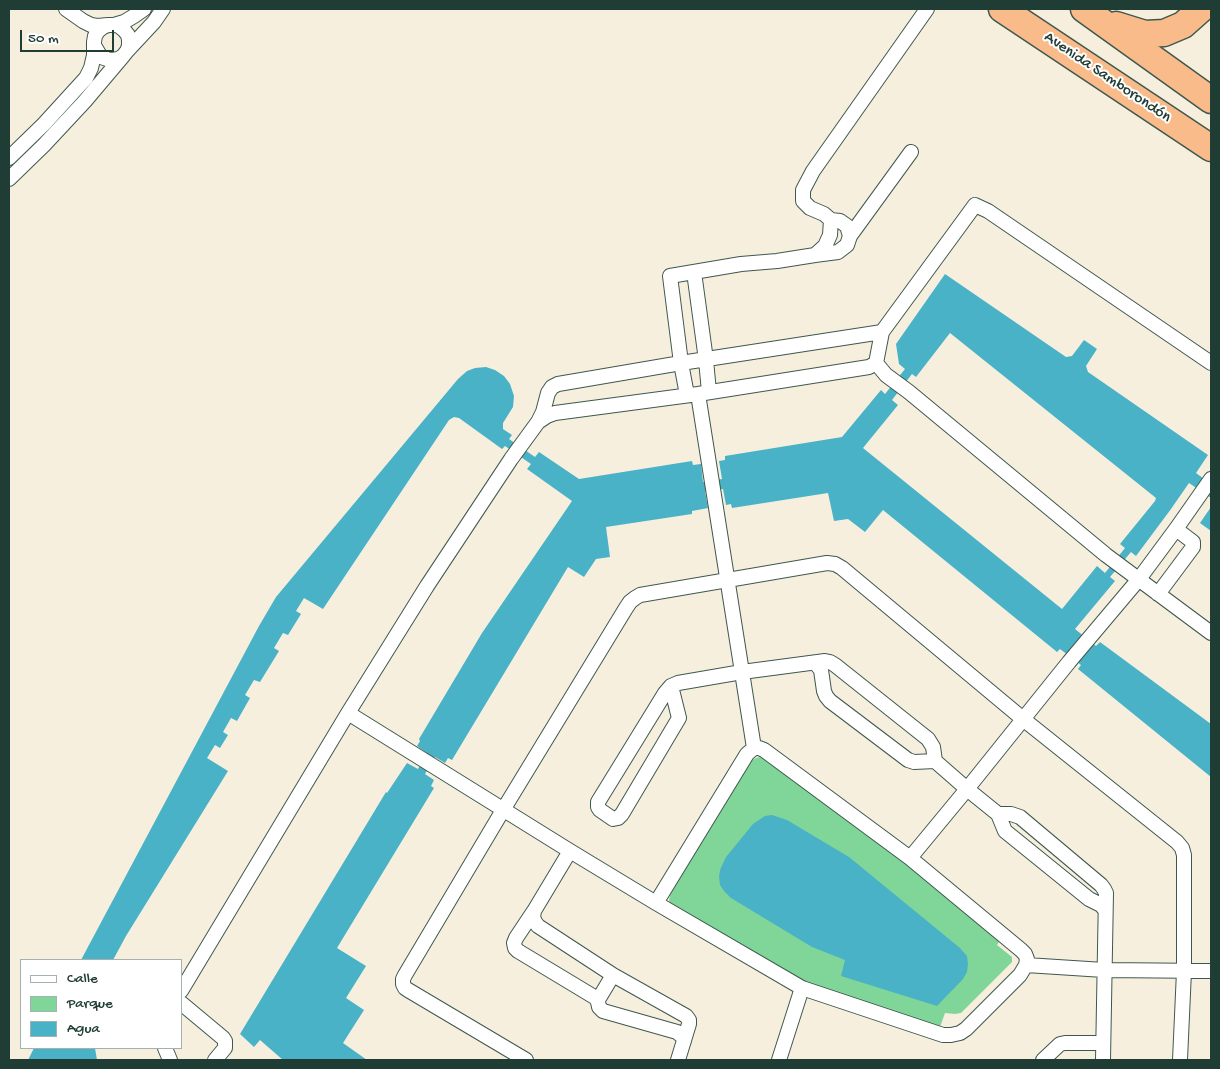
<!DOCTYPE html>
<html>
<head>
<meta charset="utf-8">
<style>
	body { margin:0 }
	#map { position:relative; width:1220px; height:1069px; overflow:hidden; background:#f6efde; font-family:"Gochi Hand",sans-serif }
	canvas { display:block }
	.frame { position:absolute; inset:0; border:10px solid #1f3d34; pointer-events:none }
	.legend { position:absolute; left:20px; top:959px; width:162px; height:90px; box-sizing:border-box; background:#fff; border:1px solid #a5b1ae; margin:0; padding:6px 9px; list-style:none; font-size:15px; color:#1f3d34 }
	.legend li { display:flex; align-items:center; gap:10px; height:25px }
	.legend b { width:25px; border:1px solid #a5b1ae }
	.scale { position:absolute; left:20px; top:30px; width:94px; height:22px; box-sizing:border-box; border:2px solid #1f3d34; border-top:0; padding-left:6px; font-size:15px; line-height:18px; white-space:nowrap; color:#1f3d34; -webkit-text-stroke:4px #fff; paint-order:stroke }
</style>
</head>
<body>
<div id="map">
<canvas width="1220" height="1069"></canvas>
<div class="frame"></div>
<ul class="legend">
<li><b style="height:6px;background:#fff"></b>Calle</li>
<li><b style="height:14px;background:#80d699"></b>Parque</li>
<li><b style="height:14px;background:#49b2c7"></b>Agua</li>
</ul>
<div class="scale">50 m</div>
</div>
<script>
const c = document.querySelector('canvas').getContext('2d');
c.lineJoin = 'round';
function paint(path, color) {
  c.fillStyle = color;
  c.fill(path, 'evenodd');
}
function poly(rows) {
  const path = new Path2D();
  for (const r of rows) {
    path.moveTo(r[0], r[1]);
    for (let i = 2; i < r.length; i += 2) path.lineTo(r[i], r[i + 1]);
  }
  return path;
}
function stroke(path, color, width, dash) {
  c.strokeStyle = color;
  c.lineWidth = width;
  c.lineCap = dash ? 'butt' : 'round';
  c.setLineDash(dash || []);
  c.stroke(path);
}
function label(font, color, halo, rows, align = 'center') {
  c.font = font + ' "Gochi Hand",sans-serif';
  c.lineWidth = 4;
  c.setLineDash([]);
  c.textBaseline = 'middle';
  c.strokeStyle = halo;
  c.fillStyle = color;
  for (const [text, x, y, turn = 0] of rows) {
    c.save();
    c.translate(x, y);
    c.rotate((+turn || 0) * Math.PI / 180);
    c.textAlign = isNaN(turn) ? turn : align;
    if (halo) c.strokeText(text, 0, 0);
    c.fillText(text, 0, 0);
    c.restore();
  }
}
paint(poly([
	[759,757,764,758,769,761,900,859,1001,939,997,945,1012,957,1012,962,961,1013,955,1014,945,1013,940,1027,817,988,791,977,670,904,669,900,670,895,748,763,754,759]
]), '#80d699');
paint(poly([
	[945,274,1066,357,1072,356,1084,340,1097,349,1086,366,1088,372,1208,455,1196,473,1211,484,1211,498,1189,483,1171,509,1136,556,1131,552,1110,577,1115,581,1075,629,1096,646,1100,642,1211,724,1211,777,1078,669,1081,665,1060,649,1057,652,883,510,865,532,848,519,834,521,828,493,732,508,731,504,726,505,723,489,705,491,708,508,692,511,692,514,606,527,610,557,596,559,584,577,568,567,452,760,448,758,445,763,435,757,425,774,434,780,431,786,434,788,337,948,366,966,346,998,364,1010,343,1043,367,1060,283,1060,260,1040,254,1047,240,1034,386,792,387,793,407,763,418,769,427,753,417,746,420,741,419,739,482,633,572,501,527,469,531,464,505,446,502,449,459,418,454,417,449,420,323,609,304,598,296,611,301,614,288,635,283,633,274,648,279,651,260,682,254,680,245,695,250,698,237,721,231,718,223,732,228,735,220,748,215,745,207,758,228,771,126,936,113,960,81,960,259,626,276,597,458,379,467,371,475,368,486,367,495,370,504,376,510,384,514,396,513,407,503,423,503,429,512,435,509,439,535,457,539,452,579,479,692,461,693,465,701,464,703,482,722,479,719,461,725,460,725,456,842,437,881,390,885,394,905,369,899,364,896,344],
	[950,333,1156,498,1155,501,1120,544,1125,548,1105,573,1097,566,1062,609,863,448,898,405,892,400,912,374,916,377],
	[1211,507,1211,531,1200,523],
	[772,815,787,820,849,857,960,948,967,956,968,964,967,972,963,979,937,1006,841,976,845,960,812,947,731,898,724,891,720,885,719,877,720,870,726,857,753,824,765,816],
	[34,1048,95,1048,97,1060,28,1060]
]), '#49b2c7');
const street = poly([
	[66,9,83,21,91,25,97,26,108,25],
	[114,25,124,22,134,16,144,9],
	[127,51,154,22,163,9],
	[9,158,44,124,86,78,91,68,94,55,94,42,95,36,98,31,103,27,108,25,114,25,119,26,124,30,128,35,129,40,129,46,127,51,123,56,118,59,112,60,107,59,101,57,95,47],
	[9,179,44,145,85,101,123,56],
	[850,236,911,152],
	[815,255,838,252,847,245,850,236,847,226,840,221,831,220],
	[694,272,706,360,709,392],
	[1211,363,988,211,975,205,882,332,876,363,886,375,909,392,1106,555,1211,633],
	[698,394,754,748],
	[687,395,681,363,670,276,741,264,777,261,815,255,825,246,830,235,831,220,824,214,810,208,803,201,803,190,813,171,927,9],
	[538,422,547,416,555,413,698,394,869,367,876,363],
	[1158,594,1193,547,1193,542,1176,529],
	[812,663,816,664,821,670,824,691,826,696,830,701,908,760,914,762,935,761],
	[671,686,679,718,622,814,618,818,613,819,600,810,598,807,598,802,665,693,671,686,678,683,742,672,825,661,830,662,835,665,928,739,933,747,935,761,967,789,998,814,1005,831,1089,899,1101,905,1105,910],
	[348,713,570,851,656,903,802,988,943,1035,951,1035,960,1033,966,1029,1020,975,1026,965,1027,959,1025,954,1021,950,910,858,764,750,759,748,754,748,747,754,656,903],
	[998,814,1011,814,1020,817,1101,885,1104,889,1106,893,1103,1060],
	[570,851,534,911,516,938,514,943,515,948,518,951,596,998,598,1002,599,1007,603,1011,677,1032,683,1037,684,1041],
	[910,858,967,789,1069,662,1139,579,1176,529,1211,479],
	[534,911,533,917,535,922,538,926,613,975,686,1016,689,1020,689,1024,678,1060],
	[1026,965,1104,970,1211,971],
	[181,991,348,713,427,586,511,459,538,422,543,412,548,393,552,387,558,384,681,363,882,332],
	[598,1000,613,975],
	[181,1003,223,1038,225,1041,225,1048,215,1060],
	[165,1048,170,1060],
	[526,1060,408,990,405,988,403,984,403,979,405,975,503,810,626,608,630,602,635,598,640,595,827,563,835,564,842,568,1023,719,1177,842,1182,848,1184,855,1184,971,1180,1060],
	[779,1060,802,988],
	[1043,1060,1060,1044,1065,1043,1103,1043]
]);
const highway = poly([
	[1002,9,1211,148],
	[1084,9,1211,100],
	[1116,25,1145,34,1164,33,1183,25,1201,9]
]);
stroke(street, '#3f584e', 16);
stroke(highway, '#3f584e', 29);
stroke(street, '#fff', 14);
stroke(highway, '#fabb8b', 26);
label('16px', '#1f3d34', '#fff', [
	["Avenida Samborondón",1107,78,34]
]);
</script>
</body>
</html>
